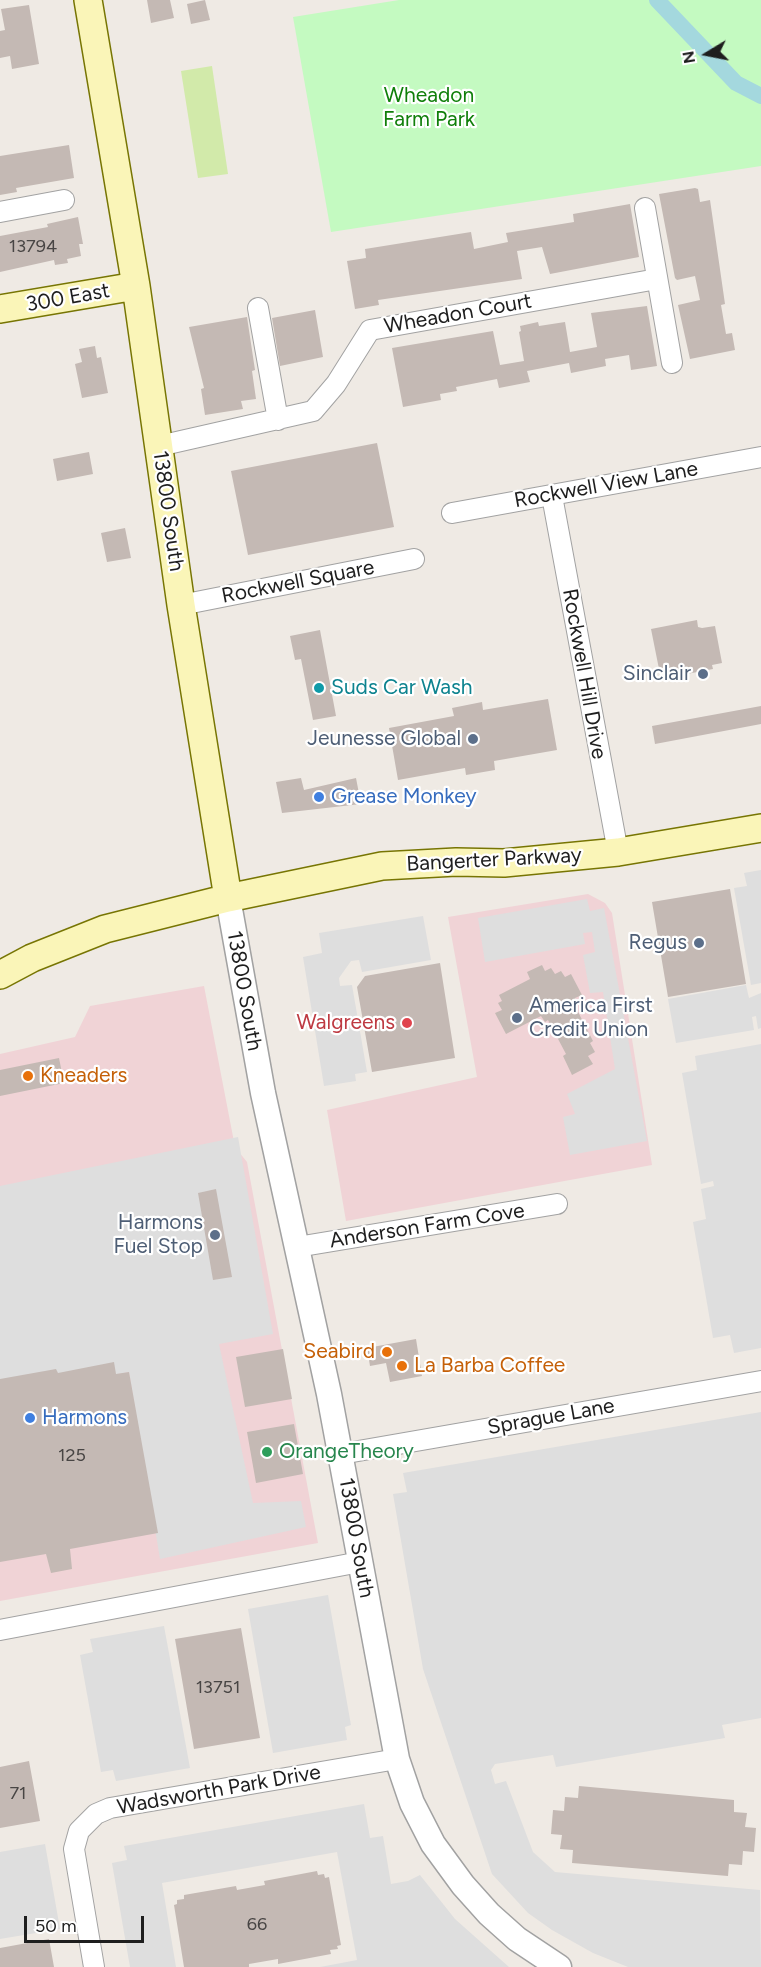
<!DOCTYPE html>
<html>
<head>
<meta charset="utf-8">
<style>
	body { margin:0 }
	#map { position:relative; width:761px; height:1967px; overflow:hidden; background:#efeae4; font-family:Figtree,sans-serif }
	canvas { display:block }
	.north { position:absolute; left:677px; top:24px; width:60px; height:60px; -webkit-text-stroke:4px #fff; paint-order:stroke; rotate:260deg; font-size:16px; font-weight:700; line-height:24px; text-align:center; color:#1e1e1e }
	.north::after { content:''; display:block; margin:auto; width:21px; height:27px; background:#1e1e1e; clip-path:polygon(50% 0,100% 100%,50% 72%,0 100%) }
	.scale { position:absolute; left:24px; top:1916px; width:120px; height:27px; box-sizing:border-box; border:3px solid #1e1e1e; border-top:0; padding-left:8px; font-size:18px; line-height:21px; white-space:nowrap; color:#1e1e1e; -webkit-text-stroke:4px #fff; paint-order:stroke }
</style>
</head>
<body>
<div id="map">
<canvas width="761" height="1967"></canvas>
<div class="north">N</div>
<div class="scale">50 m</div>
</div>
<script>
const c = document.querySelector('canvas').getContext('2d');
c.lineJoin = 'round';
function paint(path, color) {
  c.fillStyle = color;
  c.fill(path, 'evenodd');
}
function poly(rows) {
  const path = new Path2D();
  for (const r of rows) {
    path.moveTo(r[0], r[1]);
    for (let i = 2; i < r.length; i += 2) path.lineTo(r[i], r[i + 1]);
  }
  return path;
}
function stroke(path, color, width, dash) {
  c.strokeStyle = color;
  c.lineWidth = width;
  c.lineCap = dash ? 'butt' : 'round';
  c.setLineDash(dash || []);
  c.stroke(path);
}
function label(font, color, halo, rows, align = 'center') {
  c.font = font + ' Figtree,sans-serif';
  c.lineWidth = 4.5;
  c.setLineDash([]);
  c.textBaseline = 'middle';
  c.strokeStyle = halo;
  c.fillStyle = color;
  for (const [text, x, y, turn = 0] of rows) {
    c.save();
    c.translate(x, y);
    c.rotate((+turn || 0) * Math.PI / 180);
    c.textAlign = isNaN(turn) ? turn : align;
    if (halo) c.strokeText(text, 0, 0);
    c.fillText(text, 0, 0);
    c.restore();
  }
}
paint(poly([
	[588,894,605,903,612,913,652,1165,346,1221,327,1110,477,1077,448,917],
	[204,986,235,1147,247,1162,318,1543,0,1601,0,1054,75,1037,90,1006]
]), '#f0d3d6');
paint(poly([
	[212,66,228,174,198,178,181,71]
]), '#d2eaaa');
paint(poly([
	[399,0,761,0,761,166,331,232,293,17]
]), '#c4fac1');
paint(poly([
	[761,870,761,983,751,985,734,888,747,886,744,873],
	[587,899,590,911,604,908,647,1141,570,1155,563,1117,575,1114,567,1094,615,1069,603,992,590,993,583,955,595,952,592,932,583,933,585,944,485,962,478,918],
	[423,916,431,960,362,972,359,960,351,961,339,978,340,986,352,985,367,1072,355,1074,356,1081,324,1086,303,957,322,953,319,933],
	[746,985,749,998,761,993,761,1028,758,1029,756,1016,752,1017,754,1030,676,1043,668,999],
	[761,1044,761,1348,734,1353,730,1335,713,1338,693,1222,706,1219,701,1189,714,1186,713,1181,701,1184,682,1073,697,1070,695,1056],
	[238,1137,273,1334,219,1344,253,1503,301,1501,306,1527,160,1559,129,1372,0,1396,0,1186],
	[761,1412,761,1718,722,1725,725,1738,556,1767,553,1755,495,1764,491,1770,495,1784,506,1781,533,1852,555,1872,760,1890,761,1967,628,1967,593,1953,552,1930,528,1913,492,1874,423,1669,393,1494,407,1492,403,1473],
	[328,1595,351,1725,345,1727,347,1740,273,1753,248,1609],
	[164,1626,190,1768,116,1781,113,1770,101,1772,80,1655,93,1652,90,1639],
	[364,1804,370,1838,383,1836,391,1884,408,1881,420,1875,455,1919,509,1967,320,1967,357,1960,337,1852,162,1883,176,1967,130,1967,112,1863,127,1860,124,1846],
	[45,1844,60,1929,0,1939,0,1852]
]), '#dedede');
stroke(poly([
	[657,0,736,83,761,96]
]), '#a4d8de', 16);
paint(poly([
	[147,0,170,0,174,18,151,23],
	[205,0,210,20,191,24,187,4],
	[29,5,39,64,12,69,10,56,0,58,0,31,5,30,1,9],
	[69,145,74,178,16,188,17,192,0,195,0,156],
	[695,188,698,189,700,202,710,200,725,304,721,305,726,334,732,333,735,350,690,359,678,305,700,300,695,276,677,280,675,278,659,194],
	[630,204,639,257,550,274,542,247,517,251,522,279,378,300,379,305,355,309,347,261,366,258,365,249,471,232,474,249,508,242,506,233,574,222,573,214],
	[78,217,83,244,79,244,81,256,67,259,68,263,55,265,54,260,0,272,0,236,48,227,47,224],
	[647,306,657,366,631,370,629,355,605,359,606,366,571,373,569,363,527,371,530,382,499,388,497,379,456,387,457,391,440,394,441,400,403,407,392,348,493,331,500,365,524,361,519,332,521,331,520,326,538,322,539,326,565,322,570,352,597,347,591,313],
	[315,310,323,357,280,366,272,318],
	[247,317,255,370,252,371,256,399,241,401,243,409,205,415,201,389,204,388,189,327],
	[95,346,97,358,101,357,108,393,82,398,75,364,82,362,79,349],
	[377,443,394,527,248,555,231,471],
	[89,452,93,474,57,481,53,459],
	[125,528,131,558,107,562,101,533],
	[697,620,698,627,702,628,715,626,722,663,712,665,713,669,671,677,670,672,660,674,651,629],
	[320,630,336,716,313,720,301,659,295,660,290,636],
	[548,699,557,750,494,761,495,770,466,775,465,768,398,780,389,728,454,716,452,708,482,702,483,710],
	[761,706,761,724,655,744,652,726],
	[301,778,304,790,356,778,361,804,282,813,276,782],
	[730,889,746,984,668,997,652,902],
	[440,963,455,1058,372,1072,357,987,365,976],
	[542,965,545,971,551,968,555,974,561,971,565,977,571,974,582,995,575,998,578,1005,575,1006,593,1041,590,1043,595,1052,588,1056,593,1064,572,1075,563,1056,566,1054,548,1020,545,1022,541,1016,506,1034,495,1013,502,1010,498,1003,502,1001,499,995,530,979,527,972],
	[59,1058,64,1083,0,1096,0,1070],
	[216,1189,232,1277,213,1280,198,1193],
	[416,1339,422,1376,390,1382,386,1363,370,1366,367,1348],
	[283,1349,292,1399,245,1407,236,1357],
	[114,1362,116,1374,129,1372,158,1533,70,1549,72,1569,51,1573,46,1554,0,1562,0,1379,56,1369,58,1373],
	[294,1424,303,1474,256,1483,247,1432],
	[241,1628,260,1738,194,1749,175,1639],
	[29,1761,40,1821,0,1828,0,1767],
	[579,1786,734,1800,734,1812,747,1813,745,1827,756,1828,754,1852,743,1851,742,1865,729,1864,728,1876,572,1863,573,1850,560,1849,562,1835,551,1834,553,1810,564,1811,565,1797,578,1798],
	[317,1871,318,1875,324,1874,325,1878,329,1877,341,1945,337,1946,338,1949,330,1950,331,1954,278,1964,278,1959,249,1964,249,1967,184,1967,174,1905,177,1904,177,1900,184,1899,184,1895,236,1886,237,1890,265,1885,264,1881],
	[49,1939,54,1967,0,1967,0,1948]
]), '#c4b9b4');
const minor = poly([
	[645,208,672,363],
	[0,212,64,200],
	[258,308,278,420],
	[159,446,313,411,336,384,370,330,657,279],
	[552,496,618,852],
	[452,513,761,457],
	[181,605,414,559],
	[297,1247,557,1204],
	[341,1454,761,1381],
	[0,1630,360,1562],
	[94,1967,74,1849,79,1831,96,1814,110,1808,397,1759]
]);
const tertiary = poly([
	[228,898,263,1093,329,1394,397,1759,412,1803,433,1844,463,1885,489,1914,517,1939,559,1967]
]);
const secondary = poly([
	[88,0,136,286,181,605,228,898],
	[0,309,136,286],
	[0,975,32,958,105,929,228,898,382,866,456,862,504,863,618,852,761,828]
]);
stroke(minor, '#a2a2a2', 22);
stroke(tertiary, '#a2a2a2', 27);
stroke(secondary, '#777503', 30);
stroke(minor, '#fff', 20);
stroke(tertiary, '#fff', 24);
stroke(secondary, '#faf5b8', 27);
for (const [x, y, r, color] of [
	[703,674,6,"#5c6f8a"],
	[319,688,6,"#0f9aa8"],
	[473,739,6,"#5c6f8a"],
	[319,797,6,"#3f7fe0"],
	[699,943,6,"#5c6f8a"],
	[517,1018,6,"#5c6f8a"],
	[407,1023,6,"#e0444e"],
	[28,1076,6,"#e8710a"],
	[215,1235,6,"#5c6f8a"],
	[387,1352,6,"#e8710a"],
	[402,1366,6,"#e8710a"],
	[30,1418,6,"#3f7fe0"],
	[267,1452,6,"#2e9e5b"]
]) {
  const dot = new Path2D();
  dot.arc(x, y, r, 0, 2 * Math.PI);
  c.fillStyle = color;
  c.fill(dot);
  stroke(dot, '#fff', 2);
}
label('18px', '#484544', null, [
	["13794",33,247],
	["125",72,1456],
	["13751",218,1688],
	["71",18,1794],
	["66",257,1925]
]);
label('21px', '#107f0a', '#fff', [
	["Wheadon",429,96],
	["Farm Park",429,120]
]);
label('21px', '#1e1e1e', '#fff', [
	["300 East",68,298,-10],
	["Wheadon Court",458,314,-10],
	["Rockwell View Lane",606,485,-10],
	["13800 South",168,511,82],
	["Rockwell Square",298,582,-11],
	["Rockwell Hill Drive",584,674,80],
	["Bangerter Parkway",494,860,-3],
	["13800 South",244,991,80],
	["Anderson Farm Cove",427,1226,-9],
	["Sprague Lane",551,1417,-10],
	["13800 South",356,1538,80],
	["Wadsworth Park Drive",219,1790,-10]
]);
label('21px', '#4e5e75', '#fff', [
	["Sinclair",691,674],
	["Jeunesse Global",461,739],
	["Regus",687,943],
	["America First",529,1006,"left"],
	["Credit Union",529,1030,"left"],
	["Harmons",203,1223],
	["Fuel Stop",203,1247]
], 'right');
label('21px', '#0d838f', '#fff', [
	["Suds Car Wash",331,688]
], 'left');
label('21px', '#366cbe', '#fff', [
	["Grease Monkey",331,797],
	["Harmons",42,1418]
], 'left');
label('21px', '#be3a42', '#fff', [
	["Walgreens",395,1023]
], 'right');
label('21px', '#c56008', '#fff', [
	["Kneaders",40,1076],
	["Seabird",375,1352,"right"],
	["La Barba Coffee",414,1366]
], 'left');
label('21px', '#27864d', '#fff', [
	["OrangeTheory",279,1452]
], 'left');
</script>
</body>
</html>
